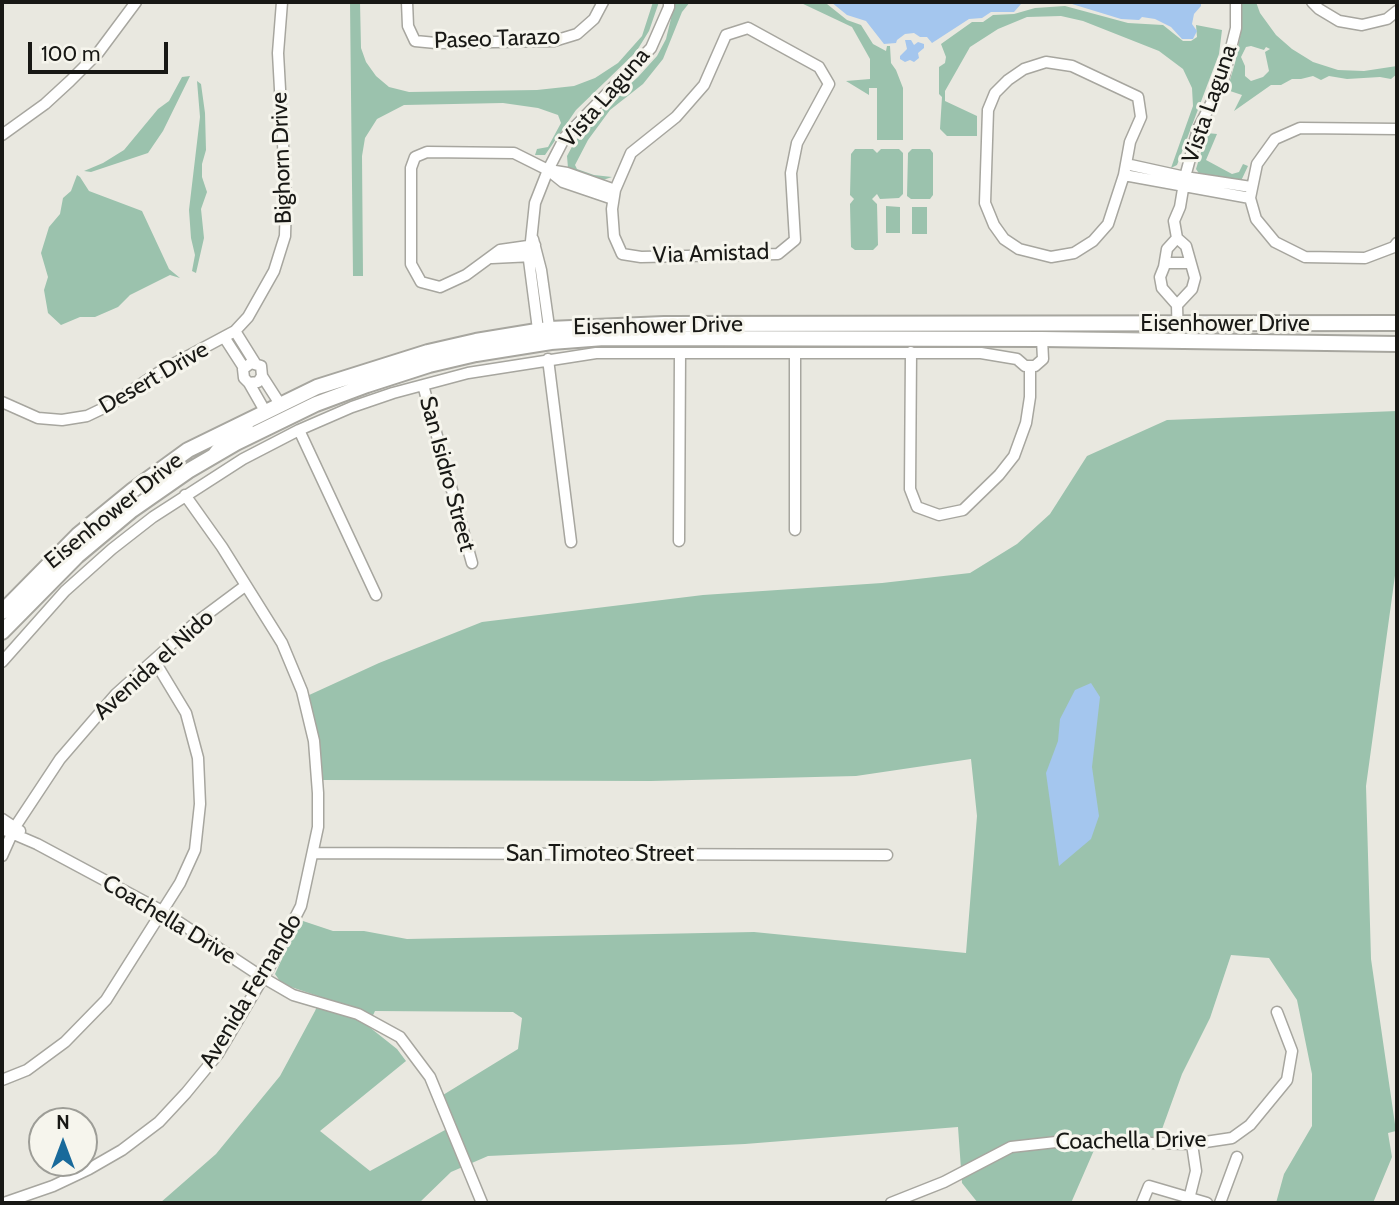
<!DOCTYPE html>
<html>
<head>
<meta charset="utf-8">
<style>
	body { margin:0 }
	#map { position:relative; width:1399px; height:1205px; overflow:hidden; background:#e9e8e0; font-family:Cabin,sans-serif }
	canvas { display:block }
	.frame { position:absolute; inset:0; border:4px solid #181815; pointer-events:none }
	.north { position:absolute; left:28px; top:1107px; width:70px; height:70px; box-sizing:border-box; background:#f6f5ed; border:2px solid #9d9d97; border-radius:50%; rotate:0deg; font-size:19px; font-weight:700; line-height:28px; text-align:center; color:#181815 }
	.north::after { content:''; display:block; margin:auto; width:24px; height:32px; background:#196a9b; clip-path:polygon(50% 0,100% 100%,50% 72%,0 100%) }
	.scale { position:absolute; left:28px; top:42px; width:140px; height:32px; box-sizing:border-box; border:4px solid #181815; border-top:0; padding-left:9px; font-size:21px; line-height:24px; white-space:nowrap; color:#181815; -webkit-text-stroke:5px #f6f5ed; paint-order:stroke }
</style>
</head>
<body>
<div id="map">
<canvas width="1399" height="1205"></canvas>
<div class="frame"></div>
<div class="north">N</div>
<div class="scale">100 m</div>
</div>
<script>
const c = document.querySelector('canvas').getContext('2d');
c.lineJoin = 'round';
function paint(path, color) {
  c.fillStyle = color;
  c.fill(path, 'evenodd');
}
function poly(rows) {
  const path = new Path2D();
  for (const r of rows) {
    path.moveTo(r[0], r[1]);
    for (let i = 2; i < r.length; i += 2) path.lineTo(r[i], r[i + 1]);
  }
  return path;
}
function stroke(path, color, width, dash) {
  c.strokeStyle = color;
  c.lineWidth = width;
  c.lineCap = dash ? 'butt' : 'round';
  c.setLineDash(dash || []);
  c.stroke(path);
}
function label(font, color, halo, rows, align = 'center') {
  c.font = font + ' Cabin,sans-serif';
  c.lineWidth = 6;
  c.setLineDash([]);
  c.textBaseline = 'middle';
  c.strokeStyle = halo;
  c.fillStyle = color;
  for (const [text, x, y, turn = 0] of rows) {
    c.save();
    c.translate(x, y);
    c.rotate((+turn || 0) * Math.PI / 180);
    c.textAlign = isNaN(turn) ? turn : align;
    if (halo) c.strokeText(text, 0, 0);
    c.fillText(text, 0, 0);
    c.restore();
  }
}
paint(poly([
	[350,2,360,2,361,48,366,62,376,76,389,87,409,92,537,90,574,86,595,78,618,63,642,36,653,2,659,2,649,31,636,52,576,110,545,155,535,155,537,149,548,147,561,123,558,115,538,108,503,103,404,105,377,119,365,138,362,156,363,276,353,276],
	[675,2,690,2,682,12,663,59,643,84,610,110,588,140,575,165,577,169,594,175,612,177,600,181,568,168,567,156,574,143,594,117,638,77,657,56,666,39],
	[799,2,827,4,847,20,861,25,873,44,886,51,887,46,890,46,891,63,896,70,903,88,903,140,877,140,877,88,869,88,869,95,846,81,870,79,870,59,852,27],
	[1241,2,1256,2,1260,13,1276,35,1292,49,1313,62,1338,70,1364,71,1397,66,1397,74,1391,79,1380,77,1347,79,1329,76,1321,80,1313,76,1301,79,1292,79,1281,85,1271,85,1234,111,1242,95,1227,90,1235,63,1241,31],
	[1251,46,1264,50,1266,47,1270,49,1265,52,1269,71,1263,77,1251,81,1245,76,1245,66,1241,57,1246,47],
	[1065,6,1128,23,1163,25,1183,41,1191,41,1197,37,1196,25,1222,30,1219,54,1177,165,1171,168,1193,106,1192,88,1183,69,1159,51,1083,21,1061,16,1027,17,998,29,970,47,945,91,945,101,977,116,977,136,947,136,940,129,942,97,939,94,939,67,945,63,946,57,941,44,972,22,983,22,993,15,1014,14,1035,8],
	[190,76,163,131,148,153,91,172,84,171,103,163,124,150,158,109,169,101,182,77],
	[197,81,201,84,205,113,206,150,202,164,202,177,207,192,201,209,204,238,196,273,192,271,195,255,191,238,189,210,200,117],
	[1207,133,1217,134,1206,160,1232,174,1239,172,1243,164,1248,166,1241,181,1200,175,1196,169],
	[855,149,873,149,877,153,881,149,899,149,903,153,903,194,899,198,880,199,877,194,872,199,877,204,878,245,873,250,855,250,851,247,850,204,854,199,850,195,851,154],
	[912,149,930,149,933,153,933,195,930,199,911,199,907,196,908,153],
	[77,175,80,177,89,191,142,211,169,269,180,278,170,275,130,295,118,307,95,317,80,317,61,325,48,313,44,290,48,277,41,253,49,227,60,214,63,198,71,191],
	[886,206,900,207,900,233,886,233],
	[912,207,927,207,927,234,912,234],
	[1397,411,1397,561,1366,786,1371,959,1396,1131,1388,1133,1392,1157,1373,1203,1276,1203,1284,1174,1312,1126,1312,1074,1297,1000,1269,958,1231,955,1210,1018,1182,1074,1157,1143,1098,1141,1071,1203,978,1203,962,1183,958,1127,745,1144,488,1156,451,1172,419,1203,160,1203,216,1154,280,1076,315,1011,321,997,282,984,275,974,300,920,333,931,364,931,407,939,754,932,966,953,977,816,971,759,856,776,651,781,322,780,320,751,307,696,379,663,482,622,703,595,882,583,970,573,1017,544,1050,514,1087,456,1167,420],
	[375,1011,513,1012,522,1018,518,1049,443,1095,456,1124,370,1171,320,1131,406,1061,397,1049,368,1026]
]), '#9bc2ad');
paint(poly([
	[831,2,1032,2,1021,4,1014,12,991,12,982,18,969,19,932,43,927,37,920,37,914,33,905,34,897,40,896,43,884,44,866,21,847,15],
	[1038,2,1201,2,1201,6,1194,14,1192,24,1197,31,1193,39,1182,39,1171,27,1155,19,1142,17,1139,20,1121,19,1072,4],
	[905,40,911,40,914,45,918,42,924,44,924,48,918,53,919,58,914,62,910,60,905,62,900,59,900,56,907,49],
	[1091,683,1100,697,1092,767,1099,816,1091,839,1059,866,1046,773,1058,741,1060,719,1075,690]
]), '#a4c6ee');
const minor = poly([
	[407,2,408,26,415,41,436,43,554,41,577,34,594,19,603,2],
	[1312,2,1319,9,1339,21,1362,25,1387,19,1397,11],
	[748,28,819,67,829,84,797,143,791,173,795,240,778,254,641,257,622,254,614,236,612,209,615,190,631,153,676,117,704,85,726,35,748,28],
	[1046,62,1072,66,1138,97,1141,117,1130,142,1124,175,1108,224,1093,241,1074,253,1051,257,1019,249,1004,239,994,225,985,203,988,110,995,93,1008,80,1024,69,1046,62],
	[1397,129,1300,128,1275,139,1257,164,1250,198,1256,219,1275,242,1305,257,1365,258,1394,247,1397,243],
	[2,135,45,104,70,81,98,53,136,2],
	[1126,164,1185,177,1251,187],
	[549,170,567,173,615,190],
	[1124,175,1250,198],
	[1177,238,1174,221,1180,207,1185,177,1198,129,1223,80,1236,28,1236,2],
	[533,239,541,270,550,334],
	[535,245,500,250,466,275,440,287,421,282,411,264,411,168,415,157,427,152,514,153,548,170,563,182,613,199],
	[492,258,533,256],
	[1165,263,1189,263],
	[1177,305,1192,289,1195,278,1186,246,1177,238,1167,249,1164,267,1160,277,1162,288,1177,305,1178,341],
	[235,331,255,363],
	[224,337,244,368],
	[539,337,529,260,535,203,548,170,565,137,651,48,669,7,669,2],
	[911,352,910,489,917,507,939,515,963,510,999,475,1014,456,1026,423,1030,397,1030,366],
	[795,353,795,530],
	[548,359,571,542],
	[262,376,258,382,249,383,244,378,243,369,251,363,261,366,262,376,280,404],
	[249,383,265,411],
	[423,385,472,563],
	[2,402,38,418,62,420,87,416,110,405,164,369,235,331,248,317,274,271,285,236,286,198,278,53,282,2],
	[299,430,376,595],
	[679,541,680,353],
	[2,662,65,591,112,549,153,517,243,459,299,430,352,407,393,393,468,373,596,353,981,353,1017,359,1025,366,1035,366,1043,359,1042,339],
	[2,819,20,831],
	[2,829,37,844,162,911,262,977,293,995,358,1014,400,1037,430,1077,482,1203],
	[313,853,887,855],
	[2,856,15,827,60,759,116,694,194,624,245,586],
	[2,1080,27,1070,65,1042,106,1000,180,883,195,850,200,804,198,758,186,713,154,660],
	[4,1203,53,1186,89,1169,122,1150,159,1122,186,1093,218,1054,273,961,301,906,318,827,318,793,314,741,302,691,282,643,222,547,185,495],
	[891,1203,944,1182,1011,1147,1065,1141,1192,1144,1232,1138,1250,1125,1287,1080,1292,1051,1277,1012],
	[1142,1203,1149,1186,1207,1203],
	[1188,1203,1196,1171,1192,1144],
	[1220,1203,1237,1157]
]);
const tertiary = poly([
	[215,453,225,440,247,428]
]);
const secondary = poly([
	[2,612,78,535,133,490,188,450,317,387,428,352,476,341,549,329,664,324,1397,323],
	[2,632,77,556,132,510,188,471,236,443,316,404,367,385,429,365,476,354,551,342,604,338,1042,339,1397,344]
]);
stroke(minor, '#a7a69f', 13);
stroke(tertiary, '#a7a69f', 16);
stroke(secondary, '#a7a69f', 18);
stroke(minor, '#fff', 10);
stroke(tertiary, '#fff', 12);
stroke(secondary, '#fff', 14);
label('23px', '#181815', '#f6f5ed', [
	["Paseo Tarazo",497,39,-2],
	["Vista Laguna",605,98,-49],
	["Vista Laguna",1210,104,-71],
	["Bighorn Drive",282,158,-92],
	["Via Amistad",711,254,-2],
	["Eisenhower Drive",1225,324],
	["Eisenhower Drive",658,326,-1],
	["Desert Drive",154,378,-30],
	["San Isidro Street",447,474,75],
	["Eisenhower Drive",114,511,-39],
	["Avenida el Nido",154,665,-42],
	["San Timoteo Street",600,854],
	["Coachella Drive",169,920,31],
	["Avenida Fernando",251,991,-59],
	["Coachella Drive",1131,1141,-1]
]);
</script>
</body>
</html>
